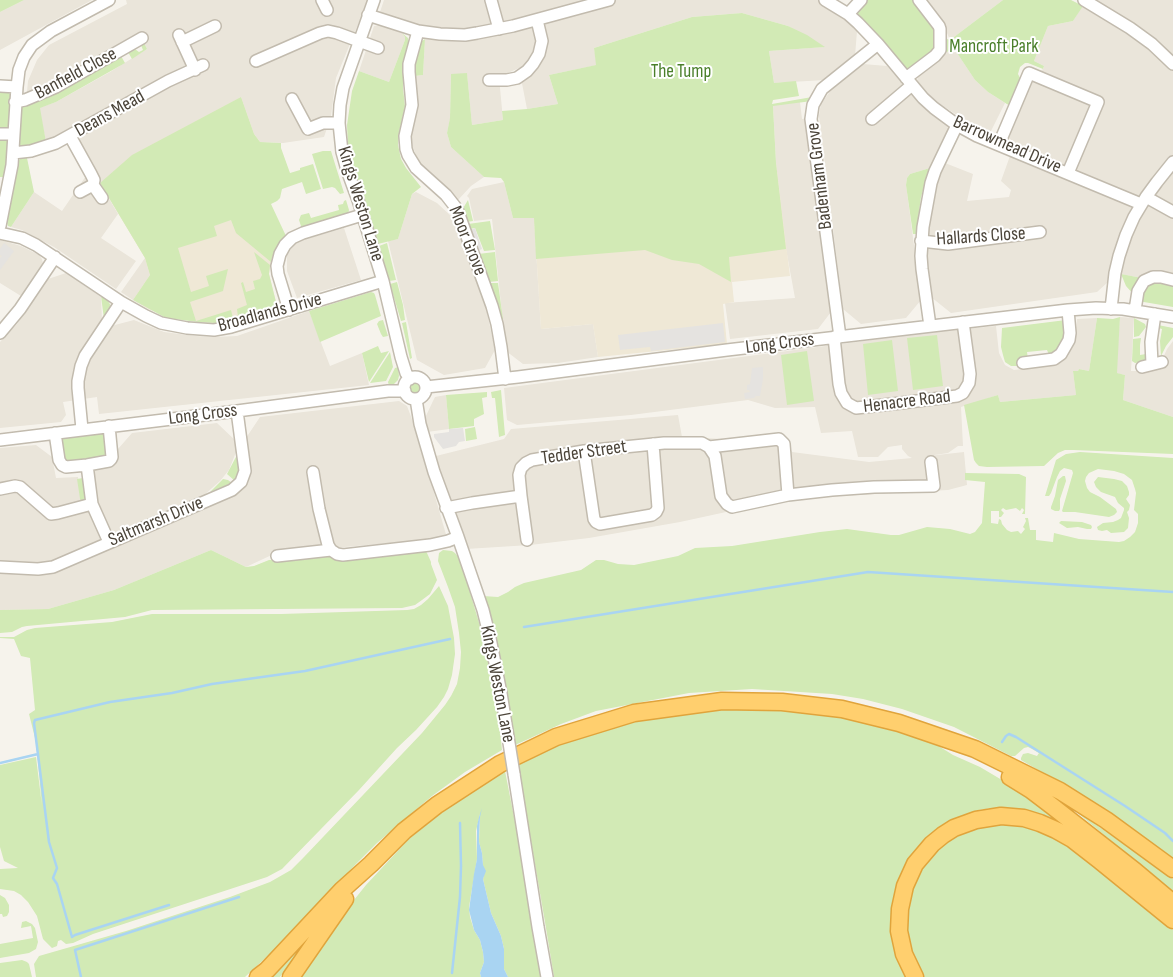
<!DOCTYPE html>
<html>
<head>
<meta charset="utf-8">
<style>
	body { margin:0 }
	canvas { display:block; background:#f6f3ec }
</style>
</head>
<body>
<canvas width="1173" height="977"></canvas>
<script>
const c = document.querySelector('canvas').getContext('2d');
c.lineJoin = 'round';
function paint(path, color) {
  c.fillStyle = color;
  c.fill(path, 'evenodd');
}
function poly(rows) {
  const path = new Path2D();
  for (const r of rows) {
    if (r.length === 3) {
      path.moveTo(r[0] + r[2], r[1]);
      path.arc(r[0], r[1], r[2], 0, 2 * Math.PI);
      continue;
    }
    path.moveTo(r[0], r[1]);
    for (let i = 2; i < r.length; i += 2) path.lineTo(r[i], r[i + 1]);
  }
  return path;
}
function stroke(path, color, width, dash) {
  c.strokeStyle = color;
  c.lineWidth = width;
  c.lineCap = dash ? 'butt' : 'round';
  c.setLineDash(dash || []);
  c.stroke(path);
}
function label(font, color, halo, rows, align = 'center') {
  c.font = font + ' "Sofia Sans Condensed",sans-serif';
  c.lineWidth = 4;
  c.setLineDash([]);
  c.textBaseline = 'middle';
  c.strokeStyle = halo;
  c.fillStyle = color;
  for (const [text, x, y, turn = 0] of rows) {
    c.save();
    c.translate(x, y);
    c.rotate((+turn || 0) * Math.PI / 180);
    c.textAlign = isNaN(turn) ? turn : align;
    if (halo) c.strokeText(text, 0, 0);
    c.fillText(text, 0, 0);
    c.restore();
  }
}
paint(poly([
	[24,0,92,0,0,50,0,12],
	[126,0,368,0,336,78,331,116,324,137,283,143,260,142,254,134,241,97,100,183,118,214,101,238,136,261,116,289,54,247,22,230,11,227,34,192,62,211,88,173,64,133,46,142,39,108,56,102,110,72,147,49,140,36,45,87,27,92,28,81,37,60,49,45,127,4],
	[384,0,833,0,830,10,849,22,857,31,855,56,825,80,774,83,769,51,824,47,788,26,742,13,692,17,594,48,597,65,549,75,558,104,527,109,519,68,499,77,503,120,472,125,467,74,451,74,450,119,447,133,451,147,484,177,471,186,458,200,419,162,412,145,412,126,418,110,415,76,423,75,425,39,416,25,385,17,380,12],
	[925,0,1003,0,950,40,941,19],
	[1086,0,1173,0,1173,278,1142,278,1110,272,1108,282,1097,292,951,313,931,297,927,265,926,234,937,182,945,163,973,174,967,201,1009,197,1011,190,1001,181,1015,142,1006,137,1029,81,1043,69,1044,66,1034,61,1048,26,1073,21],
	[380,25,402,33,405,37,405,40,389,82,359,71,374,26],
	[955,50,975,80,988,92,1005,103,990,133,969,123,940,104,920,86,917,81,918,76,940,58,946,52],
	[863,64,887,66,917,100,930,112,947,125,949,131,930,168,910,174,907,178,906,184,921,300,906,318,861,324,843,309,819,116,820,109,821,104,831,90],
	[800,102,802,119,808,118,831,312,818,329,730,339,725,303,795,298,786,249,776,163,773,105],
	[504,182,513,218,534,218,541,329,593,324,598,357,558,363,523,364,506,351,492,219,474,221,469,198,467,196,472,189],
	[416,192,437,203,451,216,457,226,476,276,486,308,495,350,485,368,444,375,417,360,388,241,398,239,412,194],
	[344,228,361,280,297,298,287,271,287,255,296,242],
	[0,240,21,246,39,255,42,259,43,264,21,296,0,283],
	[145,258,150,275,133,300,121,292],
	[66,273,101,297,102,321,111,326,134,320,164,332,195,336,214,337,237,336,309,311,330,366,362,353,369,385,99,414,97,397,63,402,66,415,61,422,0,428,0,342,17,324,48,279],
	[1120,317,1134,318,1131,371,1141,371,1169,362,1168,357,1163,358,1167,349,1173,341,1173,417,1123,400,1125,375,1116,373],
	[1097,318,1089,371,1079,369,1078,371,1073,371,1076,395,1000,402,998,395,961,407,963,446,958,446,948,453,928,456,964,452,967,485,948,490,786,499,680,522,589,538,530,545,466,549,450,504,436,456,504,439,511,429,678,415,682,437,724,439,779,433,784,436,792,452,869,462,912,458,908,456,902,449,902,445,888,447,878,457,858,457,852,431,821,433,815,407,775,408,748,400,631,415,517,425,507,420,504,388,925,333,996,326,999,353,1005,365,1014,370,1046,366,1059,362,1068,356,1075,340,1077,319],
	[446,395,449,429,427,432,425,418,433,401,435,397],
	[399,401,407,406,416,430,447,538,276,553,246,567,211,550,114,590,48,609,0,610,0,448,36,445,52,457,56,478,78,477,82,507,97,504,94,468,112,465,118,459,118,449,132,433,217,423,237,442,236,452,229,470,220,481,203,496,207,506,236,495,248,483,251,466,246,438,260,417]
]), '#eae5da');
paint(poly([
	[241,97,254,134,260,142,278,245,272,257,269,274,276,302,272,309,215,323,198,322,150,310,133,300,150,275,145,258,100,183,132,155],
	[776,163,790,276,732,282,734,302,723,304,727,344,598,357,593,324,541,329,534,218]
]), '#efe8d6');
paint(poly([
	[0,0,24,0,0,12],
	[867,0,915,0,934,23,937,50,908,71,879,36,858,16,857,13,857,9,859,6],
	[1003,0,1071,0,1083,6,1073,21,1048,26,1034,61,1044,66,1043,69,1028,63,1025,63,1020,67,1018,74,1021,80,1010,106,988,92,975,80,955,50,946,52,944,38,950,40],
	[742,13,788,26,807,35,825,47,769,51,774,83,796,81,799,96,773,100,772,104,812,97,812,101,773,106,776,163,786,249,729,257,731,282,699,264,672,260,645,250,536,259,534,218,513,218,504,182,501,178,484,177,451,147,447,133,450,118,451,74,467,73,472,125,503,120,502,111,527,109,558,104,549,75,596,65,594,48,692,17],
	[402,33,408,38,409,44,403,66,403,88,405,106,399,132,398,145,401,159,406,168,421,187,412,194,398,239,378,244,353,167,348,146,347,125,352,91,359,71,389,82,405,40,405,37],
	[425,39,423,75,415,76,414,63,420,43,422,41],
	[143,41,147,49,132,59,128,52,132,47,139,52,143,50,141,45],
	[121,56,125,63,56,102,40,108,46,142,35,146,20,147,19,145,20,106],
	[0,90,7,91,11,95,10,123,7,128,4,129,0,129],
	[241,97,254,134,260,142,281,143,281,148,290,173,300,170,300,168,313,164,321,189,306,194,302,182,282,189,280,198,277,201,271,204,286,236,278,245,272,257,271,262,236,233,231,220,214,226,217,236,178,248,191,292,209,286,206,276,228,269,223,291,190,302,196,321,231,310,233,318,215,323,198,322,166,318,133,300,150,275,145,258,100,183,132,155],
	[0,136,7,139,8,140,6,177,0,177],
	[323,151,331,151,344,193,340,194,335,188,332,187,323,189,312,154],
	[21,158,27,158,34,192,11,227,8,226,6,219,15,181,17,163],
	[930,168,921,197,916,234,913,234,906,185,907,178,910,174],
	[346,200,349,210,348,214,302,229,299,220,301,215,309,213,311,218,339,210,338,205,343,204,344,201],
	[468,200,473,221,467,222,462,210],
	[490,221,495,250,484,251,475,228,469,229,468,224],
	[387,243,396,280,389,281,379,246],
	[254,252,270,265,269,274,276,302,272,309,238,317,237,309,247,305,241,283,243,282,246,292,255,289,253,281,260,279,262,275],
	[495,252,498,281,489,282,478,254],
	[1121,274,1142,278,1134,295,1126,286],
	[397,282,403,305,405,320,401,321,390,284],
	[1173,282,1173,307,1138,301,1145,283],
	[490,283,498,283,503,319,500,319],
	[371,292,374,293,375,295,381,316,320,342,309,311],
	[101,296,108,301,111,306,104,319],
	[1120,317,1117,373,1125,375,1123,400,1173,417,1173,454,1073,450,1065,450,1058,453,1044,466,987,467,979,466,976,463,974,460,964,405,998,395,1000,402,1076,395,1073,371,1078,371,1079,369,1089,371,1097,318,1113,319],
	[1134,318,1145,324,1146,327,1139,336,1134,337],
	[383,320,388,336,383,337,381,334,377,324,379,321],
	[1066,320,1064,345,1050,357,1047,350,1027,352,1028,359,1017,362,1018,366,1011,366,1005,362,1003,355,1001,347,1002,328],
	[406,322,412,358,410,359,402,323],
	[1158,325,1173,328,1173,337,1166,346,1161,356,1160,341,1162,329,1158,328],
	[937,335,943,386,913,390,907,338],
	[1141,338,1140,345,1140,355,1146,354,1146,360,1143,362,1135,363,1132,361,1133,339],
	[892,340,898,391,868,395,863,344],
	[378,346,381,353,389,351,369,382,362,353],
	[807,351,814,401,787,405,781,355],
	[390,352,393,367,386,381,370,383],
	[398,367,399,376,398,380,394,384,389,386,388,382,395,368],
	[415,388,7],
	[501,390,505,435,499,437,495,398,492,398,491,392],
	[487,392,487,397,482,398,484,414,474,419,474,426,449,429,446,395],
	[475,427,477,439,466,441,465,429],
	[101,432,107,437,109,453,106,458,65,462,61,442,64,438],
	[1080,452,1173,458,1173,863,1071,789,1021,760,1021,758,1023,754,1028,753,1037,756,1039,753,1032,749,1028,747,1024,748,1015,756,1011,756,954,727,902,709,863,699,832,694,752,689,689,693,596,711,561,724,513,746,483,596,498,597,508,592,515,587,524,583,581,570,596,560,604,560,618,564,634,565,678,556,695,548,732,546,820,532,847,529,891,535,899,535,927,527,950,529,970,534,975,532,982,523,985,482,965,480,965,473,1019,474,1026,477,1025,514,1022,514,1024,510,1022,508,1020,511,1016,508,1006,510,1003,508,1001,510,1004,513,1001,517,999,517,999,511,991,511,991,523,998,524,999,519,1001,520,1002,524,1007,530,1011,532,1018,531,1021,534,1025,529,1023,527,1026,521,1025,518,1028,518,1030,530,1036,530,1036,540,1053,542,1054,533,1079,539,1119,542,1124,541,1130,537,1135,532,1138,523,1138,514,1134,510,1136,493,1135,489,1132,480,1124,474,1114,471,1098,469,1089,473,1086,477,1085,481,1087,488,1090,492,1100,497,1116,509,1117,512,1114,515,1109,517,1075,512,1063,512,1062,511,1073,473,1072,470,1064,468,1060,471,1057,477,1051,493,1049,496,1045,496,1056,460,1066,454],
	[237,455,239,461,239,472,235,481,227,474],
	[1063,476,1065,476,1066,481,1060,499,1060,509,1059,511,1055,511,1051,509,1051,507,1055,496,1058,480],
	[1098,477,1114,479,1122,481,1127,486,1129,492,1129,495,1126,499,1130,505,1129,510,1127,512,1129,518,1128,528,1124,532,1111,533,1107,530,1102,531,1098,530,1097,527,1103,523,1113,522,1118,520,1121,518,1124,510,1124,508,1118,503,1115,497,1101,492,1096,487,1094,482],
	[83,478,86,500,81,505,77,479],
	[223,479,228,480,232,483,210,492],
	[1061,521,1082,522,1091,525,1092,527,1091,529,1087,529,1078,527,1067,528,1059,523],
	[211,550,246,567,254,566,269,560,425,550,427,553,431,562,431,564,437,580,430,594,422,600,415,605,402,608,152,610,125,617,27,626,22,627,12,632,0,633,0,610,48,609,114,590],
	[443,550,452,551,455,553,459,558,464,572,485,643,497,703,502,750,465,772,432,796,377,843,356,864,289,936,245,977,36,977,34,964,39,956,126,931,230,897,270,882,291,870,304,857,422,733,445,705,451,696,457,684,460,668,461,652,459,633,455,607,448,587,438,561,439,553],
	[439,586,448,606,454,638,455,654,452,675,448,689,444,697,437,707,416,730,397,748,359,790,282,869,267,877,93,934,73,943,66,944,61,940,58,941,57,946,52,948,43,939,37,916,28,902,21,895,14,891,0,889,0,869,18,868,4,861,0,847,0,765,36,757,42,806,36,742,29,714,35,710,30,658,21,656,14,639,0,638,0,637,14,637,27,630,35,628,112,622,152,614,281,614,407,610,414,609,421,605,428,599],
	[743,708,799,710,851,719,909,735,937,745,953,755,980,767,1029,796,1064,825,1040,814,1016,808,992,808,979,810,949,823,934,831,922,843,905,867,908,977,554,977,545,922,523,795,516,764,544,751,595,731,630,722,685,712],
	[505,771,524,868,541,977,508,977,504,969,504,949,501,936,491,913,483,879,485,871,483,867,482,853,479,842,480,814,476,831,477,859,469,907,470,917,474,930,480,940,483,952,484,962,480,973,481,977,297,977,342,915,366,885,409,839,431,821,463,797],
	[1068,805,1173,879,1173,892],
	[991,822,1026,824,1068,842,1173,930,1173,977,924,977,918,968,911,952,906,936,906,906,910,889,931,853,957,832],
	[0,895,5,898,9,905,9,912,7,916,3,917,2,914,0,914],
	[26,921,32,924,35,928,38,942,36,949,29,953,0,958,0,944,33,938,31,926,21,928,22,922],
	[310,935,280,977,267,977],
	[22,960,27,962,29,964,32,977,0,977,0,963]
]), '#d2eab5');
paint(poly([
	[475,228,482,249,477,251,470,230],
	[4,243,14,251,0,270,0,258,2,256,0,255,0,249],
	[723,323,725,342,651,351,650,347,620,350,618,335],
	[763,367,763,379,760,396,756,396,754,398,745,399,744,393,750,392,749,390,747,390,747,385,750,384,752,368],
	[463,428,465,441,459,442,456,446,443,449,434,437,434,434,449,432,449,429]
]), '#e5e3e0');
paint(poly([
	[482,808,480,817,479,836,479,842,482,853,483,865,486,871,483,879,491,913,501,936,504,949,504,969,508,977,481,977,480,973,484,962,483,952,480,940,474,930,469,910,474,874,477,859,477,826,479,817]
]), '#a9d4f2');
stroke(poly([
	[524,627,868,572,1173,592],
	[1002,742,1006,736,1009,734,1016,737,1125,806,1165,833,1173,841],
	[0,763,38,754],
	[169,905,75,935,72,937,57,884,53,878,57,868,49,842,34,723,35,720,110,702,172,693,212,684,305,671,450,639],
	[452,973,460,897,461,866,460,823],
	[81,977,75,950,239,897]
]), '#a9d4f2', 2.5);
const minor = poly([
	[322,0,327,10],
	[374,0,343,88,340,105,339,123,342,152,347,170,358,200,383,281,401,357,406,373,410,379],
	[491,0,499,29],
	[825,0,848,14,858,23,878,44,923,98,934,108,957,125,977,136,1141,204],
	[1084,0,1130,28,1152,44,1173,64],
	[848,14,861,0],
	[368,15,418,31,440,34,465,35,477,33,513,26,609,0],
	[418,31,409,64,409,72,412,105,405,136,406,149,408,155,416,168,446,195,457,209,492,306,497,324,501,347,505,379],
	[179,35,195,70],
	[182,42,215,26],
	[256,61,320,33,328,31,337,33,378,48],
	[906,78,935,56,940,50,940,29,939,26,919,0],
	[489,80,507,80,517,78,527,71,533,64,539,54,542,41,537,20],
	[0,86,17,87],
	[292,99,308,129,323,123,339,123],
	[15,102,25,100,56,87,142,38],
	[872,119,912,85],
	[0,134,14,134],
	[70,136,91,174,94,180,93,185],
	[999,144,1029,73,1098,102,1068,173],
	[13,153,31,151,56,143,168,81,203,65],
	[80,192,93,185,102,198],
	[1146,197,1173,212],
	[0,226,12,165,17,87,19,70,24,57,32,45,51,31,109,0],
	[0,233,22,238,36,245,121,302,146,316,161,323,187,328,214,330,231,327,383,281],
	[921,241,948,244,1040,232],
	[1111,309,1115,273,1119,256,1126,235,1134,217,1146,197,1157,182,1173,162],
	[289,310,278,274,277,266,280,254,285,245,292,238,303,233,362,215],
	[1135,310,1138,291,1144,281,1153,277,1161,277,1173,280],
	[930,326,922,269,921,256,923,227,931,183,935,171,957,125],
	[0,333,20,309,55,257],
	[834,337,839,384,841,393,847,403,856,408,901,403,957,396,963,393,969,383,970,374,963,322],
	[840,337,811,119,813,105,822,89,878,44],
	[1023,363,1054,359,1061,354,1069,340,1070,333,1068,310],
	[1152,364,1151,342,1155,314],
	[1142,367,1162,362],
	[415,388,11],
	[426,387,518,377,727,350,1068,310,1096,308,1123,309,1173,317],
	[416,399,420,424,434,472,458,537,483,610,490,638,501,693],
	[82,429,78,388,78,381,81,366,85,356,121,302],
	[55,433,59,460,62,465,66,467,87,465,109,461,111,459,112,457,109,426],
	[0,440,237,411,388,391,405,391],
	[709,447,779,439,784,444,788,495],
	[584,451,594,519,596,522,600,524,652,515,656,512,658,508,653,444],
	[87,465,92,504,109,542],
	[313,472,319,509,328,545,331,550,337,554,343,555,430,545,448,541,458,537],
	[0,489,15,486,20,487,51,514,58,513,92,504],
	[521,496,527,540],
	[446,508,472,503,521,496,519,475,521,468,526,463,532,460,584,451,664,443,702,443,709,447,715,456,721,496,727,504,732,507,788,495,832,490,874,487,934,486,931,462],
	[277,556,331,550],
	[0,567,38,569,53,567,232,490,241,482,245,471,237,411],
	[514,774,538,927,547,977]
]);
const highway = poly([
	[1010,777,1031,790,1052,806,1135,871,1173,903],
	[258,977,267,970,342,890,371,864,404,831,437,805,500,764,556,737,634,713,722,701,782,702,842,709,899,723,975,749,1060,791,1106,820,1173,869],
	[291,977,345,899],
	[915,977,904,954,899,931,900,909,905,886,915,864,932,844,943,835,954,828,976,820,1001,816,1024,818,1040,823,1056,830,1072,839,1099,860,1173,920]
]);
stroke(minor, '#c2bbae', 14);
stroke(highway, '#e0a43c', 19);
stroke(minor, '#fff', 11);
stroke(highway, '#ffcf6e', 16);
const minorBridge = poly([
	[501,693,514,774]
]);
stroke(minorBridge, '#c2bbae', 14, []);
stroke(minorBridge, '#fff', 11);
label('19px', '#4a7f2a', '#fff', [
	["Mancroft Park",994,47],
	["The Tump",681,72]
]);
label('19px', '#4b4439', '#fff', [
	["Banfield Close",76,74,-28],
	["Deans Mead",110,114,-29],
	["Barrowmead Drive",1007,145,24],
	["Badenham Grove",820,176,-97],
	["Kings Weston Lane",360,204,73],
	["Hallards Close",981,237,-4],
	["Moor Grove",467,241,68],
	["Broadlands Drive",270,313,-15],
	["Long Cross",780,344,-7],
	["Henacre Road",907,402,-7],
	["Long Cross",203,415,-7],
	["Tedder Street",584,453,-8],
	["Saltmarsh Drive",156,522,-23],
	["Kings Weston Lane",497,684,79]
]);
</script>
</body>
</html>
